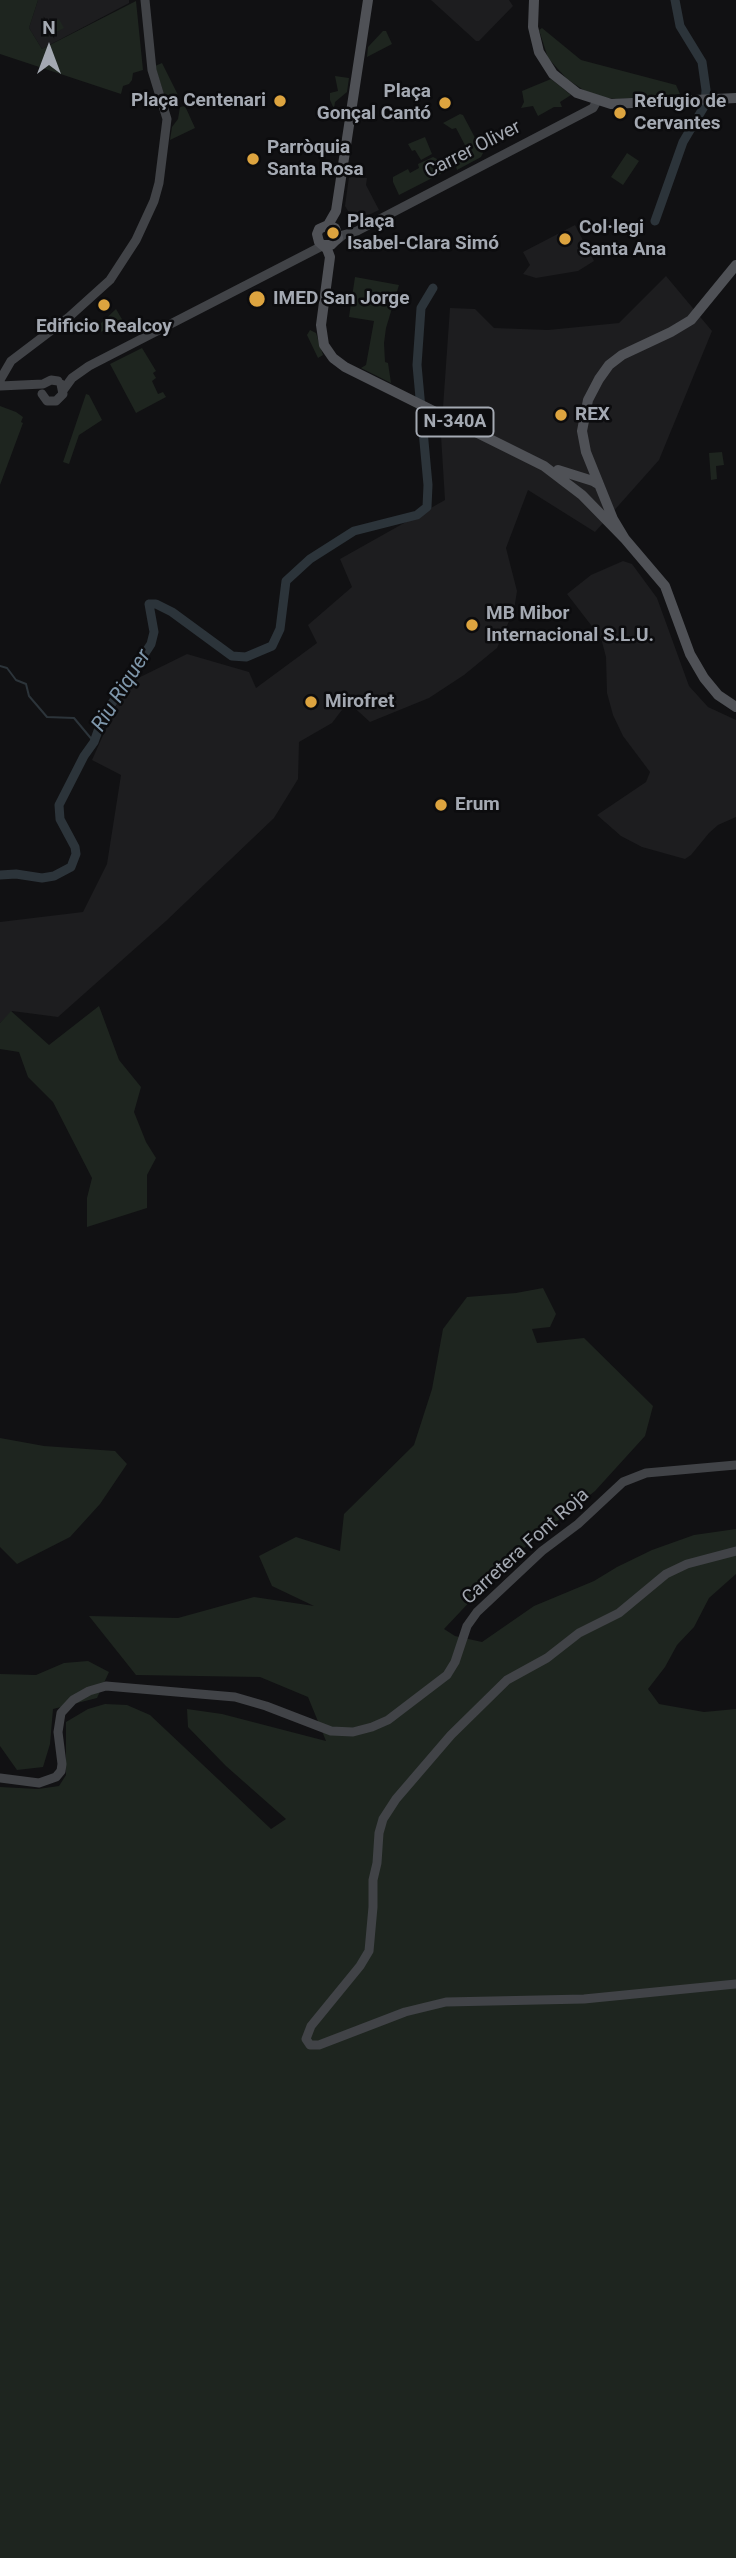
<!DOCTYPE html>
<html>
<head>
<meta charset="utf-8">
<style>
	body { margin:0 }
	#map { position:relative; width:736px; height:2558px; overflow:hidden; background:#111113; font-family:Roboto,sans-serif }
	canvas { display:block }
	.north { position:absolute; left:14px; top:14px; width:70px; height:70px; -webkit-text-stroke:5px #0c0c0e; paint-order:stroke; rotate:0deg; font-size:19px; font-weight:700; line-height:28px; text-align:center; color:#a4a9b2 }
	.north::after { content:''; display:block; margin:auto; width:24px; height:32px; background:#a4a9b2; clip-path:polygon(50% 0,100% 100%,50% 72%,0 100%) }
</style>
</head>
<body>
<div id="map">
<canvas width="736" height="2558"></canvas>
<div class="north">N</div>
</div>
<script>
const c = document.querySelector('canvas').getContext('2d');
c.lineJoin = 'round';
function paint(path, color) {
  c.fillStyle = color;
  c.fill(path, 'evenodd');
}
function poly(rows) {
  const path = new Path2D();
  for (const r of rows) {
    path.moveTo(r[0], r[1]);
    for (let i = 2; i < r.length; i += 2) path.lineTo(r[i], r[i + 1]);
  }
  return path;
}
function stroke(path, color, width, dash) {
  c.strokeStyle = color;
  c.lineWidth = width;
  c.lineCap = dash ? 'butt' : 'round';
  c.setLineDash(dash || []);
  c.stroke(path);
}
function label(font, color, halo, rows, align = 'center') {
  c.font = font + ' Roboto,sans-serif';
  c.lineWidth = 5;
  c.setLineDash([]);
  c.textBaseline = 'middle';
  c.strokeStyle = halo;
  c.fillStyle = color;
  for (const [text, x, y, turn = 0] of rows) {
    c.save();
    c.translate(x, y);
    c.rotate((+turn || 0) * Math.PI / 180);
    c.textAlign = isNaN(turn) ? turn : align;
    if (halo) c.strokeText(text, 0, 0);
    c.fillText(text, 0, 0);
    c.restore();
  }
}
paint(poly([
	[38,0,129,0,129,3,42,49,29,28],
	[431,0,509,0,513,6,479,41,476,41],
	[349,177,367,178,366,185,379,210,356,221,353,219,345,206],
	[575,225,594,261,578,271,536,278,523,274,530,265,523,252],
	[666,276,712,331,659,460,595,532,528,490,506,548,517,591,514,610,497,648,464,675,429,698,370,722,348,702,332,723,299,742,298,779,274,818,166,921,58,1017,12,1011,0,1023,0,922,83,912,107,864,121,775,92,760,126,684,187,654,249,672,256,688,317,643,308,625,352,587,340,559,445,500,441,436,450,308,475,309,494,328,548,330,619,323],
	[623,561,632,564,657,598,689,686,708,707,736,720,736,817,718,825,709,833,691,855,685,859,642,847,621,836,597,815,646,782,650,772,623,736,613,715,607,693,606,657,601,638,567,594,591,575]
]), '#1d1d1f');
paint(poly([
	[0,0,38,0,29,28,42,49,136,1,143,70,133,73,132,80,129,84,123,86,121,94,0,54],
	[59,19,64,28,45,38,41,29],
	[542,28,581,60,676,85,680,94,617,99,606,98,585,91,567,79,548,58,539,30],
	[383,31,386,31,392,44,367,57,368,47],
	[162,63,180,99,176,101,164,94,155,66],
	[335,76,349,78,347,92,335,102,334,109,330,100,330,93,338,91],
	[551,79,571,95,560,102,562,107,554,107,538,116,533,106,521,108,524,102,522,91],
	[185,106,195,128,170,140,172,127,178,119,180,107],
	[460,114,463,115,483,153,481,157,457,170,454,159,468,151,456,128,452,129,443,123],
	[425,137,432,154,421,160,415,150,412,151,408,144],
	[627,153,639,161,623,185,611,177],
	[433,157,437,159,444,172,399,195,393,182,393,177,408,169,410,173,419,168,418,164],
	[355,277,399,285,386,328,384,343,385,362,388,363,391,383,361,368,366,365,374,321,349,317],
	[116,309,123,321,101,332,99,325],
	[310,330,316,333,323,355,318,358,307,335],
	[142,348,156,371,153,373,156,378,152,381,158,394,163,392,166,397,136,413,110,364],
	[86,394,89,395,102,420,79,435,69,464,63,462],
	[0,406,16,412,23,417,21,422,23,423,0,485],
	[722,452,724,465,716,466,717,479,711,480,709,453],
	[99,1006,119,1060,141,1087,134,1112,146,1142,156,1158,147,1175,147,1208,87,1227,87,1198,92,1178,53,1102,28,1077,19,1052,0,1049,0,1023,11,1011,49,1045],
	[543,1288,556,1314,550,1327,532,1329,537,1343,584,1338,653,1406,645,1436,595,1491,509,1560,444,1629,455,1636,482,1642,534,1606,594,1581,617,1567,652,1550,694,1535,736,1529,736,1574,709,1598,694,1627,677,1645,665,1667,648,1689,659,1704,704,1712,736,1709,736,2558,0,2558,0,1787,38,1789,59,1786,66,1775,66,1722,88,1709,105,1704,127,1705,150,1715,271,1829,286,1819,226,1766,188,1727,187,1709,222,1714,326,1741,308,1697,260,1677,136,1675,89,1616,178,1618,254,1597,314,1606,272,1586,259,1556,296,1537,340,1551,344,1514,414,1445,432,1389,443,1329,467,1297,516,1293],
	[0,1438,44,1446,115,1451,127,1464,100,1504,70,1537,17,1564,0,1547],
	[88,1661,109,1672,97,1698,53,1709,50,1744,43,1767,17,1770,0,1746,0,1674,36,1675,64,1663]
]), '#1e251f');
stroke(poly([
	[0,666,7,668,16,680,26,684,29,696,47,717,74,718,94,742]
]), '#2c343a', 2);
stroke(poly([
	[655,221,683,142,705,105,706,90,702,62,680,26,675,0],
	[0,875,16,874,42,878,54,876,71,867,76,854,75,847,60,819,59,805,84,756,94,742,103,717,151,644,154,632,149,604,156,604,172,612,232,656,246,657,272,646,280,629,286,581,310,559,354,531,417,515,427,507,428,485,417,365,421,308,433,288]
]), '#2c343a', 9);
stroke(poly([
	[337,240,343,235,357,231,593,108,597,101],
	[0,380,11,361,69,317,110,280,136,240,154,201,159,183,167,119,152,70,145,0],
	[0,386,43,384,51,380,58,381],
	[64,389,72,378,89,366,324,245],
	[42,394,47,401,56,401,63,394,61,384],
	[736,1551,687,1564,666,1574,619,1613,579,1633,547,1658,507,1680,451,1735,396,1799,383,1819,379,1833,377,1863,373,1880,373,1907,369,1951,360,1966,311,2026,306,2039,310,2045,319,2045,405,2012,446,2002,584,1999,736,1984],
	[0,1778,39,1783,56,1777,61,1771,62,1764,58,1732,61,1713,73,1700,89,1691,106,1686,235,1697,266,1706,331,1731,353,1732,372,1727,388,1720,447,1675,455,1662,467,1626,477,1612,542,1551,578,1524,623,1482,646,1473,736,1465]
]), '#414347', 9);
stroke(poly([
	[368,0,336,211,328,225,319,229,317,234,319,242,327,249,330,257,321,325,324,345,333,358,345,367,544,466,582,495,625,539],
	[534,0,533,27,539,52,553,74,577,93,611,104,736,98],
	[324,245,331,245,338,238,335,228,328,225],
	[736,265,691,320,671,332,622,355,609,365,599,379,588,400,582,431,586,452,613,519,625,539,665,586,690,654,704,678,718,695,736,707],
	[558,470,593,481,598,484]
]), '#4f5156', 10);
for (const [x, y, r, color] of [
	[280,101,7,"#dda43f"],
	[445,103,7,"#dda43f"],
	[620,113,7,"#dda43f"],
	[253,159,7,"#dda43f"],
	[333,233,7,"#dda43f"],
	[565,239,7,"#dda43f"],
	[257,299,9,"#dda43f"],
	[104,305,7,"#dda43f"],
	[561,415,7,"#dda43f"],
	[472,625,7,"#dda43f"],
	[311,702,7,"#dda43f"],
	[441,805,7,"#dda43f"]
]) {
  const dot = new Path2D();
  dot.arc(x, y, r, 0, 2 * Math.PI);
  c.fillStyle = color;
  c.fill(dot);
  stroke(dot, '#0c0c0e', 2.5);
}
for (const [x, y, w] of [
	[455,422,77]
]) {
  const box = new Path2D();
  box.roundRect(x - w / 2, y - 14.5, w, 29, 5);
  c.fillStyle = '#0c0c0e';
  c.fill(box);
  stroke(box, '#a4a9b2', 2);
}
label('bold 18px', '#a4a9b2', null, [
	["N-340A",455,422]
]);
label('bold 19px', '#a4a9b2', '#0c0c0e', [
	["Plaça",431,92,"right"],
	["Gonçal Cantó",431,114,"right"],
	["Plaça Centenari",266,101,"right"],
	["Refugio de",634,102],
	["Cervantes",634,124],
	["Parròquia",267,148],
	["Santa Rosa",267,170],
	["Plaça",347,222],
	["Isabel-Clara Simó",347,244],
	["Col·legi",579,228],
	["Santa Ana",579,250],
	["IMED San Jorge",273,299],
	["Edificio Realcoy",104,327,"center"],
	["REX",575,415],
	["MB Mibor",486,614],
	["Internacional S.L.U.",486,636],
	["Mirofret",325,702],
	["Erum",455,805]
], 'left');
label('19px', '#a4a9b2', '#0c0c0e', [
	["Carrer Oliver",473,150,-27],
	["Carretera Font Roja",526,1547,-42]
]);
label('italic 21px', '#7e96aa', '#0c0c0e', [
	["Riu Riquer",122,691,-58]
]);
</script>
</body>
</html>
